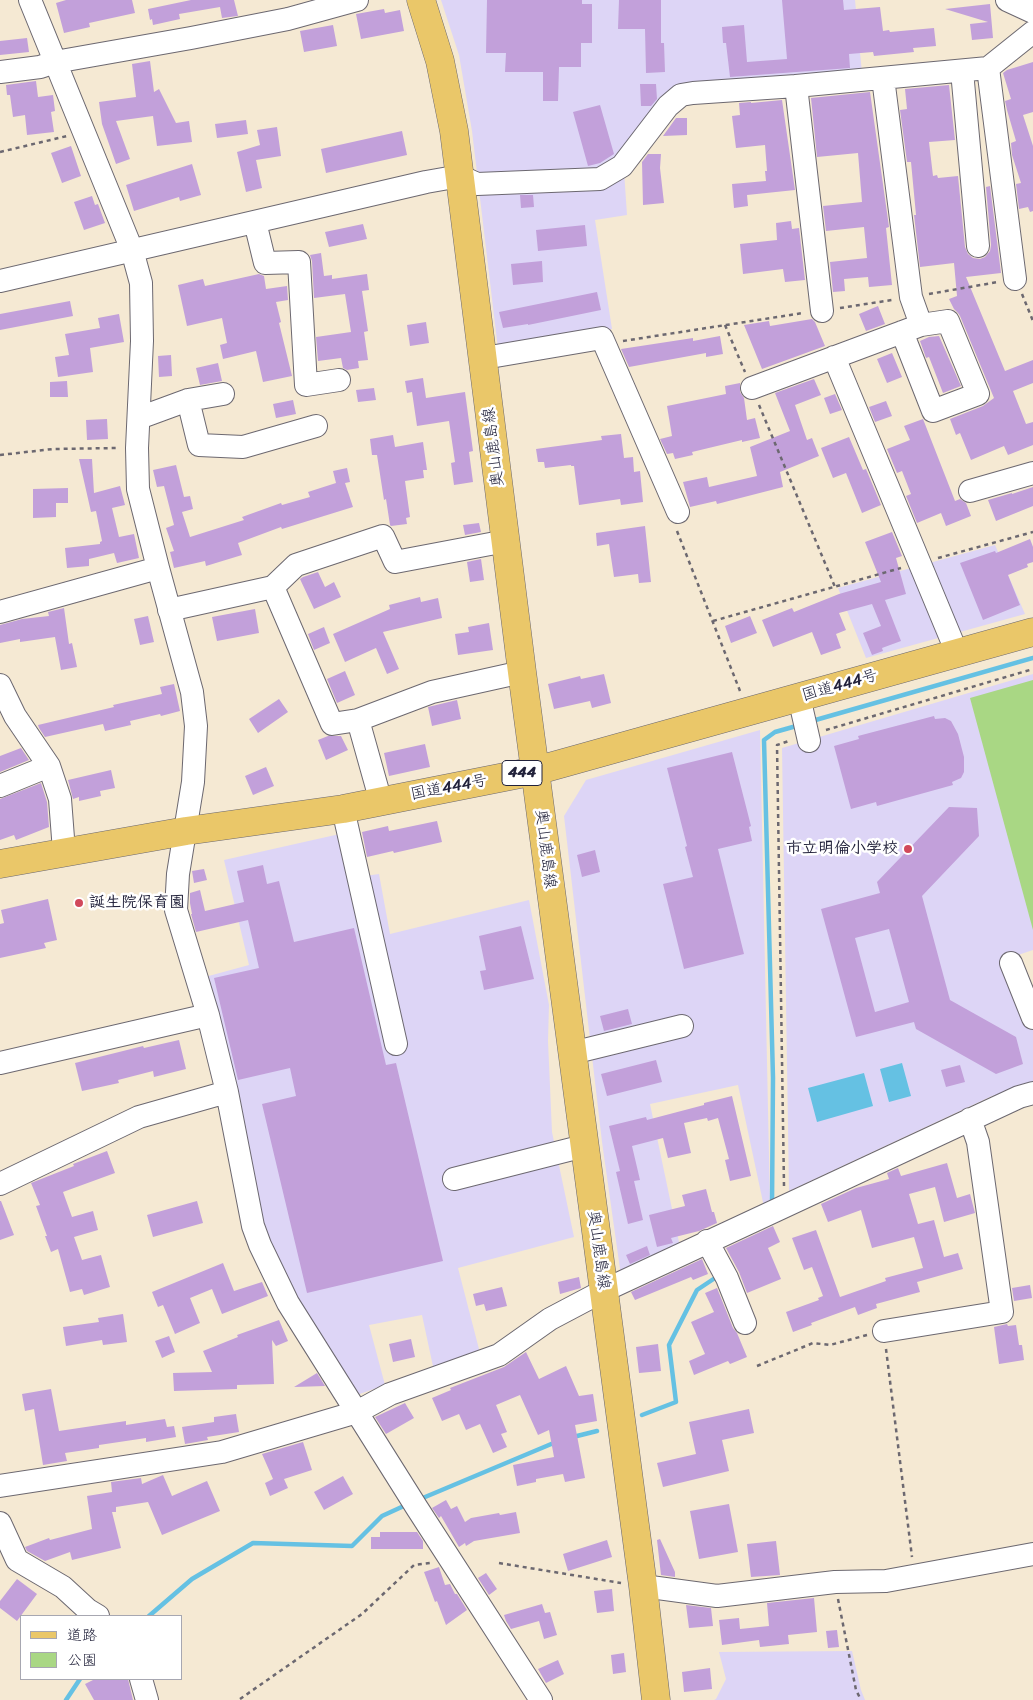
<!DOCTYPE html>
<html>
<head>
<meta charset="utf-8">
<style>
	body { margin:0 }
	#map { position:relative; width:1033px; height:1700px; overflow:hidden; background:#f5e9d3; font-family:Sriracha,"Klee One",sans-serif }
	canvas { display:block }
	.legend { position:absolute; left:20px; top:1615px; width:162px; height:65px; box-sizing:border-box; background:#fff; border:1px solid #a7a7b1; margin:0; padding:6px 9px; list-style:none; font-size:15px; color:#22223b }
	.legend li { display:flex; align-items:center; gap:10px; height:25px }
	.legend b { width:25px; border:1px solid #a7a7b1 }
</style>
</head>
<body>
<div id="map">
<canvas width="1033" height="1700"></canvas>
<ul class="legend">
<li><b style="height:6px;background:#eac769"></b>道路</li>
<li><b style="height:14px;background:#a9d784"></b>公園</li>
</ul>
</div>
<script>
const c = document.querySelector('canvas').getContext('2d');
c.lineJoin = 'round';
function paint(path, color) {
  c.fillStyle = color;
  c.fill(path, 'evenodd');
}
function poly(rows) {
  const path = new Path2D();
  for (const r of rows) {
    path.moveTo(r[0], r[1]);
    for (let i = 2; i < r.length; i += 2) path.lineTo(r[i], r[i + 1]);
  }
  return path;
}
function stroke(path, color, width, dash) {
  c.strokeStyle = color;
  c.lineWidth = width;
  c.lineCap = dash ? 'butt' : 'round';
  c.setLineDash(dash || []);
  c.stroke(path);
}
function label(font, color, halo, rows, align = 'center') {
  c.font = font + ' Sriracha,"Klee One",sans-serif';
  c.lineWidth = 5;
  c.setLineDash([]);
  c.textBaseline = 'middle';
  c.strokeStyle = halo;
  c.fillStyle = color;
  for (const [text, x, y, turn = 0] of rows) {
    c.save();
    c.translate(x, y);
    c.rotate((+turn || 0) * Math.PI / 180);
    c.textAlign = isNaN(turn) ? turn : align;
    if (halo) c.strokeText(text, 0, 0);
    c.fillText(text, 0, 0);
    c.restore();
  }
}
paint(poly([
	[441,0,855,0,862,73,689,87,623,156,627,215,595,220,612,329,498,349,472,131,459,55],
	[995,545,1025,614,866,658,838,588],
	[1033,674,1033,950,1018,955,1033,993,1033,1085,992,1096,789,1191,782,748],
	[760,730,770,1204,764,1207,738,1085,650,1104,680,1247,621,1276,602,1142,564,816,586,780],
	[353,831,365,876,379,874,390,934,529,900,549,1005,548,1041,552,1132,574,1237,458,1268,480,1353,434,1371,422,1315,369,1325,385,1385,354,1396,292,1296,263,1234,205,977,249,965,224,860],
	[852,1651,861,1690,865,1700,714,1700,716,1699,726,1679,719,1652]
]), '#ddd5f6');
paint(poly([
	[1033,680,1033,930,970,698]
]), '#a9d784');
paint(poly([
	[902,1063,911,1096,889,1102,880,1069],
	[864,1073,873,1106,817,1122,808,1088]
]), '#65c1e3');
stroke(poly([
	[812,721,1033,658],
	[772,1205,773,1078,764,740,775,732,800,725],
	[642,1415,676,1402,669,1345,697,1290,718,1276],
	[573,1437,597,1431],
	[418,1500,556,1442],
	[149,1616,192,1579,253,1543,352,1546,382,1516,406,1505],
	[66,1700,80,1679]
]), '#65c1e3', 4.5);
paint(poly([
	[66,0,132,0,135,13,89,23,90,27,64,33,56,3],
	[191,0,234,0,238,16,222,18,220,7,179,14,180,19,153,25,152,19,150,20,148,9],
	[487,0,582,0,582,4,592,4,592,43,581,43,581,67,559,67,558,101,543,101,543,72,505,72,506,53,486,53],
	[619,0,661,0,661,43,664,43,665,72,646,73,645,29,618,29],
	[782,0,843,0,844,10,880,7,883,31,889,30,890,32,934,28,936,46,913,48,914,52,874,56,873,52,849,54,850,68,730,77,726,43,723,43,722,27,744,25,747,62,787,59],
	[990,4,993,38,972,40,970,24,988,22,945,9],
	[384,9,385,13,400,10,404,31,361,39,356,14],
	[333,25,337,46,304,52,300,31],
	[27,38,29,52,0,55,0,41],
	[150,61,154,92,159,89,176,123,189,121,192,142,157,146,153,116,116,121,130,159,116,164,102,124,99,102,136,97,132,64],
	[1033,62,1033,112,1023,115,1033,146,1033,211,1030,212,1028,207,1019,209,1016,184,1021,183,1012,155,1011,143,1016,141,1007,110,1005,101,1011,99,1003,73,1007,70],
	[36,81,38,97,53,95,55,111,51,112,54,132,27,135,25,115,13,117,10,95,7,95,6,85],
	[640,84,656,84,657,99,651,106,641,106],
	[949,85,955,140,929,142,933,176,937,175,938,178,958,176,965,247,968,254,973,258,980,259,985,257,990,251,991,245,986,187,990,186,1001,273,966,277,1005,371,1033,360,1033,383,1013,391,1026,424,1033,422,1033,445,1008,455,1004,446,971,460,960,433,956,435,950,419,983,406,994,398,960,316,958,313,954,309,949,299,957,296,954,263,920,267,914,215,916,215,911,162,907,162,900,110,907,109,905,89],
	[870,92,889,227,886,228,892,285,869,287,868,277,844,279,845,291,833,292,830,262,867,258,864,227,826,231,823,206,862,202,858,153,817,157,811,98],
	[782,100,795,190,747,195,748,206,734,208,732,184,766,181,765,171,767,171,765,145,736,148,732,116,740,115,739,103,751,102,751,103],
	[600,105,614,154,600,163,588,166,573,112],
	[676,118,687,118,687,135,663,136],
	[246,120,248,134,217,138,215,124],
	[277,127,281,156,256,160,262,188,246,192,237,152,260,145,257,130],
	[402,131,407,155,326,173,321,149],
	[71,146,81,176,62,183,51,153],
	[648,154,661,154,660,168,664,203,643,205,642,162],
	[192,164,201,195,180,201,179,197,134,211,126,185],
	[520,195,533,195,534,207,521,208],
	[92,196,95,205,98,204,105,223,84,230,74,202],
	[791,221,792,229,799,228,805,280,785,282,783,269,743,274,740,244,777,240,776,223],
	[363,224,367,239,329,247,325,232],
	[585,225,587,246,538,251,536,230],
	[321,253,324,276,332,275,332,279,367,274,369,290,362,291,368,331,364,332,368,360,358,361,359,368,347,370,343,368,341,358,318,361,316,337,351,332,345,294,314,298,312,261,310,255],
	[542,261,543,282,513,285,511,264],
	[259,274,264,276,266,289,287,286,288,300,276,302,281,322,279,323,292,376,263,382,256,351,223,359,220,345,227,343,222,318,187,326,178,285,203,279,205,286],
	[597,292,601,310,528,325,528,324,503,328,499,312],
	[70,301,73,316,0,330,0,314],
	[878,306,885,324,866,331,859,314],
	[119,314,124,342,90,348,93,372,58,377,55,357,69,355,65,334,100,328,98,318],
	[812,319,815,322,825,346,762,369,744,325,769,321,770,326],
	[426,322,429,343,410,346,407,325],
	[720,336,723,354,706,357,706,353,629,367,621,349,693,338,693,341],
	[939,336,961,386,943,393,929,357,926,358,920,341,929,337],
	[892,353,902,377,887,383,877,359],
	[171,355,172,376,159,377,158,356],
	[218,363,222,381,200,385,196,368],
	[423,378,426,398,465,392,473,451,469,452,473,482,454,485,451,463,455,462,449,421,417,426,412,392,407,393,405,381],
	[814,379,821,395,795,405,807,440,812,438,819,456,780,472,783,487,717,504,716,501,690,507,683,482,707,477,709,487,757,476,750,447,790,431,775,393],
	[67,381,68,397,50,397,50,382],
	[740,383,740,392,744,398,747,420,755,418,760,438,742,442,742,440,692,452,693,455,675,459,673,453,667,454,660,439,672,436,667,406,726,394,725,386],
	[374,388,376,400,358,402,356,390],
	[835,394,842,410,830,414,824,398],
	[293,400,296,414,276,418,273,404],
	[886,401,892,416,875,422,869,407],
	[107,419,108,439,87,440,86,420],
	[923,419,955,501,960,499,966,503,971,516,946,526,941,513,917,523,906,496,911,494,902,471,897,473,887,449,910,440,904,426],
	[621,434,624,458,633,457,634,472,640,471,643,502,621,505,620,499,579,505,574,466,571,466,571,465,545,468,544,462,538,462,536,449,602,440,601,436],
	[393,435,395,447,423,442,427,470,423,470,424,478,405,481,410,517,406,518,407,524,391,526,390,525,386,499,384,500,377,455,372,455,370,439],
	[849,437,863,470,866,469,881,505,862,513,846,473,833,478,821,448],
	[79,459,92,459,94,493,120,486,125,505,112,508,119,537,134,534,139,558,117,563,114,553,89,559,89,566,67,568,65,548,100,544,100,542,102,541,96,511,91,512],
	[176,465,184,497,190,496,193,509,182,512,190,537,244,520,242,517,281,503,282,505,310,497,308,492,336,483,333,471,347,468,350,482,345,483,353,507,282,529,281,527,238,543,242,555,206,566,205,561,174,568,170,552,174,551,166,528,174,525,164,486,157,487,153,470],
	[1033,487,1033,506,996,521,988,500,1012,493,1012,494],
	[68,488,68,503,56,503,56,517,33,518,33,489],
	[479,523,481,532,465,535,463,525],
	[645,526,651,582,639,583,638,574,614,577,609,544,597,546,596,533],
	[892,532,902,556,896,558,906,594,885,600,901,641,882,648,883,651,872,655,863,633,881,626,872,604,839,613,846,630,836,634,841,648,821,655,812,632,773,647,762,620,792,608,794,612,839,594,881,582,865,542],
	[1030,539,1033,547,1033,562,1027,564,1028,567,1008,575,1020,605,983,620,960,563,995,551,996,553],
	[481,559,484,580,470,582,467,562],
	[318,572,325,587,334,582,341,597,314,609,300,579,303,577],
	[420,597,421,602,438,598,442,618,383,632,399,669,387,674,376,648,345,662,333,634,390,609,389,605],
	[64,608,69,644,72,643,77,667,61,670,55,637,20,642,20,639,0,643,0,625,22,619,49,616,48,612],
	[255,609,259,633,217,641,212,617],
	[148,616,154,642,140,645,134,619],
	[750,616,757,633,731,643,725,626],
	[489,623,493,650,458,655,455,634,469,632,468,627],
	[324,627,330,643,314,650,308,634],
	[345,671,355,695,337,703,327,679],
	[604,674,611,703,592,708,590,701,554,709,548,684,580,676,581,679],
	[174,684,180,711,161,716,160,714,130,721,131,725,105,731,103,724,45,737,39,728,38,725,114,707,113,705,162,694,160,687],
	[279,699,288,712,258,733,249,719],
	[457,700,461,719,432,726,428,707],
	[934,716,935,719,945,718,951,721,958,734,964,757,964,772,961,778,952,782,953,785,877,806,876,802,851,809,834,746,859,739,858,736],
	[328,736,341,736,348,750,326,760,318,740],
	[425,744,430,767,389,776,384,753],
	[21,748,29,760,0,772,0,756],
	[732,752,751,826,749,827,752,841,718,849,744,954,684,969,663,884,693,877,685,847,687,846,667,768],
	[266,767,274,786,253,795,245,776],
	[111,770,115,788,100,791,101,796,79,801,79,797,73,799,68,780],
	[41,783,47,802,49,827,16,840,14,835,0,840,0,799],
	[949,807,977,808,979,836,922,896,950,1000,1016,1037,1023,1064,996,1074,916,1029,914,1022,856,1037,821,909,880,893,877,882],
	[889,929,909,1002,875,1012,855,938],
	[437,821,442,842,394,853,393,851,367,857,362,832,388,826,389,831],
	[595,850,600,872,582,877,577,855],
	[263,865,267,884,279,881,294,942,354,928,386,1065,396,1063,443,1261,307,1293,262,1104,296,1096,290,1068,238,1080,214,978,259,968,248,920,196,932,191,914,192,914,190,903,190,893,200,890,205,911,244,902,237,871],
	[204,869,207,880,194,883,192,871],
	[48,899,57,940,44,943,46,948,0,958,0,924,4,923,1,910],
	[521,926,534,979,484,990,480,971,486,970,479,936],
	[628,1009,632,1024,604,1031,600,1016],
	[179,1040,186,1069,154,1077,153,1071,118,1080,119,1083,82,1091,75,1063,143,1046,144,1048],
	[656,1060,662,1082,607,1096,601,1074],
	[960,1065,965,1082,946,1087,941,1070],
	[732,1096,751,1176,730,1181,725,1160,729,1159,718,1118,708,1121,707,1118,684,1123,691,1153,668,1158,663,1138,632,1146,640,1180,634,1181,643,1220,628,1224,616,1172,620,1171,609,1126,646,1117,647,1120,704,1105,704,1103],
	[107,1151,115,1173,63,1192,72,1217,93,1211,98,1230,74,1237,82,1260,101,1255,110,1287,84,1295,82,1289,70,1292,58,1249,51,1252,45,1236,47,1236,36,1206,40,1205,31,1183,74,1166,73,1164],
	[947,1163,957,1198,970,1194,975,1213,944,1222,935,1187,909,1194,918,1224,934,1220,944,1257,958,1253,963,1269,917,1282,920,1292,876,1304,877,1308,858,1315,855,1307,811,1323,812,1325,793,1332,786,1312,819,1300,818,1298,823,1296,812,1267,804,1270,792,1238,816,1230,840,1297,886,1281,885,1278,923,1268,914,1237,872,1248,861,1210,828,1222,821,1204,856,1188,889,1179,887,1173,898,1168,901,1176],
	[706,1189,712,1212,714,1212,717,1223,699,1231,671,1238,673,1243,657,1247,649,1215,685,1206,682,1195],
	[0,1201,1,1201,14,1235,0,1240],
	[197,1201,203,1223,153,1237,147,1215],
	[773,1226,780,1242,768,1248,781,1279,747,1293,739,1272,726,1248],
	[647,1246,650,1255,630,1264,626,1255],
	[702,1259,708,1274,693,1280,691,1277,635,1300,631,1292],
	[223,1263,234,1291,262,1282,268,1296,222,1314,212,1289,190,1298,200,1323,175,1334,163,1305,158,1307,152,1292],
	[579,1277,581,1288,560,1294,558,1282],
	[1030,1285,1032,1298,1014,1301,1012,1288],
	[502,1287,507,1306,486,1311,484,1304,476,1306,473,1294],
	[717,1288,733,1328,737,1333,747,1357,730,1364,728,1361,694,1375,689,1361,705,1354,691,1322,714,1312,705,1293],
	[123,1314,127,1342,103,1345,102,1340,66,1346,63,1327,99,1322,98,1318],
	[279,1320,288,1341,276,1346,272,1340,274,1384,237,1385,237,1389,174,1391,173,1373,212,1372,203,1351,238,1337,237,1335],
	[1007,1324,1008,1326,1016,1325,1019,1345,1022,1345,1024,1360,999,1364,994,1327],
	[169,1336,175,1352,162,1358,155,1341],
	[411,1339,415,1357,393,1362,389,1344],
	[658,1344,661,1371,639,1373,636,1347],
	[526,1352,539,1379,566,1366,579,1396,593,1394,597,1421,575,1425,585,1478,565,1482,563,1474,536,1479,536,1482,517,1486,513,1465,554,1457,549,1430,538,1435,520,1395,496,1405,507,1432,501,1434,507,1447,493,1453,480,1424,466,1430,459,1414,442,1421,432,1398,451,1390,450,1388,504,1367],
	[317,1373,325,1386,294,1387],
	[51,1389,59,1431,126,1421,126,1425,165,1419,167,1427,174,1426,176,1437,146,1442,146,1438,99,1445,99,1448,65,1453,67,1461,43,1465,34,1409,25,1411,22,1394],
	[405,1403,414,1418,386,1434,375,1417],
	[749,1409,754,1433,722,1440,729,1471,663,1487,657,1463,696,1454,689,1422],
	[236,1414,239,1432,207,1437,208,1440,185,1444,182,1427,214,1422,214,1417],
	[303,1442,312,1470,284,1479,288,1488,270,1496,265,1483,273,1479,262,1454],
	[163,1475,172,1496,207,1481,220,1511,162,1535,148,1502,116,1507,116,1512,112,1512,121,1548,72,1560,70,1552,45,1561,27,1551,25,1547,49,1538,50,1540,92,1529,87,1496,112,1492,111,1482,141,1478,142,1484],
	[343,1476,353,1494,324,1510,314,1492],
	[446,1500,451,1509,457,1506,465,1522,471,1518,499,1513,500,1515,516,1512,520,1533,474,1541,466,1546,465,1543,459,1547,441,1516,439,1518,432,1508],
	[729,1504,738,1552,699,1559,690,1511],
	[380,1532,417,1532,423,1541,423,1549,371,1549,371,1537,380,1537],
	[660,1539,675,1572,675,1577,661,1575,657,1540],
	[607,1540,612,1557,568,1571,563,1554],
	[776,1541,780,1575,751,1577,747,1544],
	[439,1567,445,1585,450,1584,455,1594,457,1594,467,1610,446,1625,437,1601,435,1602,424,1572],
	[486,1573,497,1589,489,1595,478,1578],
	[17,1579,37,1594,17,1621,0,1608,0,1601],
	[612,1589,614,1611,597,1613,594,1591],
	[814,1598,817,1632,788,1635,789,1644,760,1647,759,1640,722,1645,719,1620,739,1618,740,1629,769,1626,767,1603],
	[542,1604,545,1613,550,1612,557,1635,544,1639,539,1621,511,1629,506,1621,504,1615],
	[686,1605,711,1608,713,1626,689,1628],
	[837,1630,839,1647,828,1648,826,1631],
	[624,1653,626,1672,613,1674,611,1655],
	[558,1660,564,1674,546,1683,538,1669],
	[710,1668,712,1689,684,1692,682,1672],
	[95,1679,128,1679,133,1700,94,1700,85,1684]
]), '#c2a0da');
const minor = poly([
	[30,0,132,250,141,283,142,341,137,448,138,489,158,568,192,692,196,726,193,782,178,874,176,910,208,1015,227,1092,253,1226,260,1245,288,1303,417,1508,541,1700],
	[1007,0,1033,12],
	[988,68,1015,279],
	[962,71,978,246],
	[0,72,40,67,55,62,191,38,288,19,357,0],
	[796,86,822,311],
	[255,222,265,263,299,262,306,385,339,380],
	[0,281,426,182,460,176,477,184,600,179,622,166,668,106,681,95,693,93,796,86,988,68,1033,32],
	[902,332,933,411,978,394,948,321,921,325],
	[834,357,957,653],
	[484,358,602,338,678,512],
	[752,388,921,325,911,297,883,78],
	[188,400,199,445,243,447,316,426],
	[139,418,188,400,223,394],
	[970,491,1033,473],
	[273,587,332,724,358,720],
	[169,610,273,587,296,565,383,536,395,562,506,541],
	[0,612,158,568],
	[0,685,15,716,49,766,60,799,64,851],
	[799,697,809,741],
	[0,786,49,766],
	[381,802,358,720,432,692,522,672],
	[343,809,396,1044],
	[1011,963,1033,1018],
	[572,1053,682,1026],
	[0,1063,208,1015],
	[454,1179,584,1146],
	[0,1184,139,1117,227,1092],
	[707,1241,727,1278,745,1323],
	[884,1331,1002,1312,978,1142,970,1119],
	[0,1486,222,1452,357,1412,390,1394,499,1355,550,1319,603,1291,1019,1097,1033,1093],
	[0,1523,17,1560,63,1587,88,1610,98,1616],
	[643,1586,717,1596,835,1582,886,1581,1033,1554],
	[141,1679,147,1700]
]);
const major = poly([
	[421,0,440,61,454,131,522,672,643,1586,656,1700]
]);
const highway = poly([
	[0,864,186,831,343,809,535,771,1033,632]
]);
stroke(minor, '#6c6870', 24);
stroke(major, '#6c6870', 29);
stroke(highway, '#6c6870', 29);
stroke(poly([
	[0,152,67,136],
	[929,294,998,282],
	[1022,294,1033,321],
	[840,308,892,300],
	[725,325,745,372],
	[623,341,803,313],
	[759,405,835,587],
	[0,455,53,449,118,448],
	[677,531,740,691],
	[938,558,1033,532],
	[713,621,901,568],
	[826,730,1033,669],
	[784,1186,777,745,789,741],
	[886,1349,912,1557],
	[757,1366,813,1343,830,1345,867,1335],
	[499,1563,621,1583],
	[838,1599,856,1690,861,1700],
	[240,1699,362,1614,414,1565,430,1563]
]), '#6c6870', 2.5, [4, 4]);
stroke(minor, '#fff', 22);
stroke(major, '#eac769', 28);
stroke(highway, '#eac769', 28);
for (const [x, y, r, color] of [
	[908,849,5,"#d1495b"],
	[79,903,5,"#d1495b"]
]) {
  const dot = new Path2D();
  dot.arc(x, y, r, 0, 2 * Math.PI);
  c.fillStyle = color;
  c.fill(dot);
  stroke(dot, '#fff', 2);
}
for (const [x, y, w] of [
	[522,773,40]
]) {
  const box = new Path2D();
  box.roundRect(x - w / 2, y - 12.5, w, 25, 4);
  c.fillStyle = '#fff';
  c.fill(box);
  stroke(box, '#22223b', 1);
}
label('bold 15px', '#22223b', null, [
	["444",522,773]
]);
label('16px', '#22223b', '#fff', [
	["奥山鹿島線",494,447,-97],
	["国道444号",840,686,-16],
	["国道444号",449,788,-11],
	["奥山鹿島線",545,849,83],
	["奥山鹿島線",598,1250,82]
]);
label('bold 16px', '#22223b', '#fff', [
	["市立明倫小学校",898,849],
	["誕生院保育園",89,903,"left"]
], 'right');
</script>
</body>
</html>
